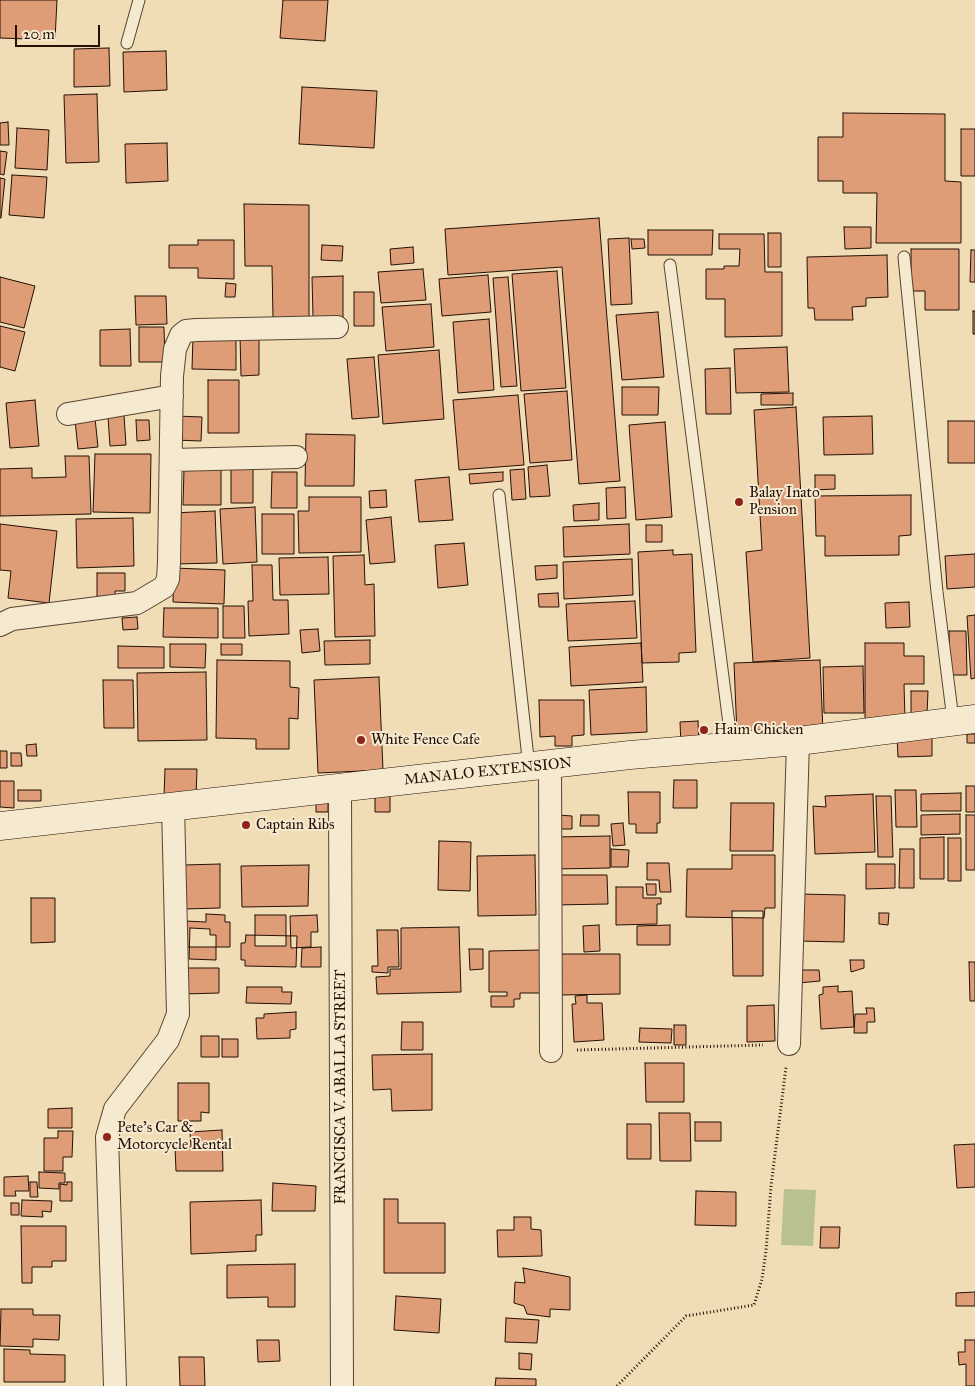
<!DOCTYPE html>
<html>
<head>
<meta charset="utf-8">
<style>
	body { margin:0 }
	#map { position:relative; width:975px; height:1386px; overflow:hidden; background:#f0ddb6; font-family:"IM FELL Great Primer",serif }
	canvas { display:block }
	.scale { position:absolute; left:15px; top:25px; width:85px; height:22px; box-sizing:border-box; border:2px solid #251005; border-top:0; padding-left:6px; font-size:15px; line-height:18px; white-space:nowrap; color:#251005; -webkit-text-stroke:4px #f5e9d0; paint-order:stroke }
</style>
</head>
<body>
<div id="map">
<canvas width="975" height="1386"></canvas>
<div class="scale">20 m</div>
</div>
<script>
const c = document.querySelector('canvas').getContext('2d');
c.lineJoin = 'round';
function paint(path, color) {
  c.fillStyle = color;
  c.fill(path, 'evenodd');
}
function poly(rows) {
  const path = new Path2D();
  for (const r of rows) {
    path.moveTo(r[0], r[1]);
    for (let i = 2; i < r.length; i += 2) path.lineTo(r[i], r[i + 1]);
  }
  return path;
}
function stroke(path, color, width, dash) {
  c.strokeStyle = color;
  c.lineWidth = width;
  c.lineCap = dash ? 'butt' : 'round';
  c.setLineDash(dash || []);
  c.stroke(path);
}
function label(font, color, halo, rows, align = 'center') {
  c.font = font + ' "IM FELL Great Primer",serif';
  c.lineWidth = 4;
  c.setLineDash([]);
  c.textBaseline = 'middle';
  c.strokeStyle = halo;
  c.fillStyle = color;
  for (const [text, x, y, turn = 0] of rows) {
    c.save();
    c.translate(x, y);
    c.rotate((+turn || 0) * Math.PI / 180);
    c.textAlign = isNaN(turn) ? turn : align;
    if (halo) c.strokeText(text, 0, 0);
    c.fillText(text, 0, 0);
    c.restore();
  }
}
paint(poly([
	[784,1189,816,1190,813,1246,781,1245]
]), '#b8c18f');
const building = poly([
	[0,0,57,0,55,40,0,38,0,0],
	[283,0,328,0,325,41,280,38,283,0],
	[109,48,110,86,74,87,74,49,109,48],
	[166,51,167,90,124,92,123,52,166,51],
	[302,87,377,91,374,148,299,144,302,87],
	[97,94,99,162,66,163,64,95,97,94],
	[843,113,945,114,945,181,961,182,961,243,876,243,877,193,843,193,843,181,818,181,818,137,843,137,843,113],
	[8,122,9,145,0,145,0,123,8,122],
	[17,128,49,130,47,170,15,168,17,128],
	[961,129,975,129,975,176,961,176,961,129],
	[167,143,168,181,126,183,125,144,167,143],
	[0,151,7,152,4,175,0,174,0,151],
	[12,175,47,177,44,218,9,215,12,175],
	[0,178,5,179,1,218,0,218,0,178],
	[244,204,309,205,309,318,273,318,272,266,245,266,244,204],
	[599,218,620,481,579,484,562,267,448,275,445,229,599,218],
	[844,227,871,227,871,248,845,249,844,227],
	[648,230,713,230,712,255,648,255,648,230],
	[768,233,781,233,781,267,768,267,768,233],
	[719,234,764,234,765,272,782,272,782,336,725,337,725,299,706,299,706,269,724,269,724,266,739,266,740,249,719,249,719,234],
	[629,238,632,304,611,305,608,239,629,238],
	[631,239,644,239,645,248,632,249,631,239],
	[198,240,234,240,234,279,198,278,198,268,169,268,169,245,198,245,198,240],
	[322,245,343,246,342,261,321,260,322,245],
	[413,247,414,263,391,265,390,249,413,247],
	[911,249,959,249,959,310,925,310,925,291,911,291,911,249],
	[971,250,975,250,975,282,970,282,971,250],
	[887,255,888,297,866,298,866,306,852,307,853,320,815,320,814,308,808,308,807,257,887,255],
	[423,269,426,300,381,303,378,272,423,269],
	[557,271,566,388,521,391,512,274,557,271],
	[488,275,491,312,442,316,439,279,488,275],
	[343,276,343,317,313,317,312,277,343,276],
	[0,277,35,286,24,328,0,322,0,277],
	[508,277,517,386,501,387,493,278,508,277],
	[226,283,236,284,235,297,225,297,226,283],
	[354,292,374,292,374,326,354,326,354,292],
	[135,296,166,296,167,324,136,325,135,296],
	[431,304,434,347,386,351,382,307,431,304],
	[973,311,975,311,975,334,973,334,973,311],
	[658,312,664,377,622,380,616,315,658,312],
	[489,319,494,390,458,393,453,322,489,319],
	[0,326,25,332,15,371,0,367,0,326],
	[139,327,164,327,165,362,139,362,139,327],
	[130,329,131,366,100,366,100,330,130,329],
	[259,335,259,375,241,376,240,336,259,335],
	[193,337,236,338,236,370,192,369,193,337],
	[787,347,789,392,736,393,734,349,787,347],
	[439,350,444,419,383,424,378,355,439,350],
	[374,357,379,417,352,419,347,359,374,357],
	[730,368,731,414,706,414,705,369,730,368],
	[208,380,239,380,239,433,208,433,208,380],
	[622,387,659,387,658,415,622,415,622,387],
	[567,391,572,460,530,463,524,394,567,391],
	[793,393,793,405,761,405,761,394,793,393],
	[518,395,524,465,459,470,453,400,518,395],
	[35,400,39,446,10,448,6,403,35,400],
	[796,407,810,658,753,662,746,552,762,550,754,410,796,407],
	[124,415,126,445,110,446,108,417,124,415],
	[176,416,202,417,201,441,175,440,176,416],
	[872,416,873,454,824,455,823,417,872,416],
	[95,418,98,447,78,449,75,420,95,418],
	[136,420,149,420,150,440,137,441,136,420],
	[948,421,975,421,975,463,948,463,948,421],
	[665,422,672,517,636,520,629,425,665,422],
	[306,434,355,435,354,486,305,486,306,434],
	[95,454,151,454,150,513,93,512,95,454],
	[65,456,89,456,91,514,0,516,0,469,32,468,32,478,66,477,65,456],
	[547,465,550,496,530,497,528,467,547,465],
	[231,468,253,468,253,503,231,503,231,468],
	[184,469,221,469,221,505,183,505,184,469],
	[524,469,526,499,512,500,510,470,524,469],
	[272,472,297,472,297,508,271,508,272,472],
	[503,472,503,481,470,484,469,474,503,472],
	[815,475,835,475,835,489,815,490,815,475],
	[449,477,453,520,419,522,415,480,449,477],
	[625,487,626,518,607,519,606,488,625,487],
	[386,490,387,507,370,508,369,491,386,490],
	[911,495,911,535,899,536,899,555,825,556,825,536,816,536,815,496,911,495],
	[309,497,361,497,361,552,299,553,298,511,309,511,309,497],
	[599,503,599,520,574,521,573,505,599,503],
	[255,507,257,562,223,564,220,509,255,507],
	[215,511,217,563,175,564,173,513,215,511],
	[262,514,294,514,294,554,262,554,262,514],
	[391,517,395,562,370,564,366,520,391,517],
	[133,518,134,566,77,568,76,519,133,518],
	[0,524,57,531,49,603,8,598,11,571,0,570,0,524],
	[629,524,630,554,564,557,563,527,629,524],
	[646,525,662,525,662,542,646,542,646,525],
	[464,543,468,585,438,588,435,545,464,543],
	[673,550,673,555,692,554,696,652,679,653,679,662,642,663,638,552,673,550],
	[975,554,975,587,947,589,945,556,975,554],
	[364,555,365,585,374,584,375,636,335,637,333,556,364,555],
	[328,557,329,594,280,595,279,558,328,557],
	[632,559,633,595,564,599,563,562,632,559],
	[252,565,272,565,273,600,288,600,289,634,249,636,248,601,253,601,252,565],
	[557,565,557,578,536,580,535,566,557,565],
	[174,568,225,570,224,604,173,602,174,568],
	[97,573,125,573,125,591,115,591,115,600,97,600,97,573],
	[558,593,559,607,539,607,538,594,558,593],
	[635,601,637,638,568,641,566,604,635,601],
	[909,602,910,627,886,628,885,603,909,602],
	[223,606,244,606,245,638,223,638,223,606],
	[164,608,218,608,218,638,163,637,164,608],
	[975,615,975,678,971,679,967,616,975,615],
	[137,617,138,629,123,630,122,618,137,617],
	[318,629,320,651,302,653,300,630,318,629],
	[949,631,966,631,967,675,950,675,949,631],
	[370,640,370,664,325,665,324,641,370,640],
	[641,643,643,682,571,686,569,647,641,643],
	[865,643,904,643,904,656,924,656,924,684,904,684,905,719,865,720,865,643],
	[170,644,206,644,205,668,170,667,170,644],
	[221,644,242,644,242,655,221,655,221,644],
	[118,646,164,647,164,668,118,668,118,646],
	[217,660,290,661,290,687,299,688,298,719,289,718,289,749,256,749,256,739,216,738,217,660],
	[820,660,823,731,737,735,734,663,820,660],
	[863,666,864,713,824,713,823,667,863,666],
	[206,672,207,740,138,741,137,673,206,672],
	[379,677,383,770,318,773,314,680,379,677],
	[103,680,133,680,134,728,104,728,103,680],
	[646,687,647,732,591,735,589,690,646,687],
	[911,691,928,691,927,715,911,715,911,691],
	[539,700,584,700,584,735,572,736,572,746,555,746,555,736,540,737,539,700],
	[698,721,699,746,681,746,680,722,698,721],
	[967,734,975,734,975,743,967,743,967,734],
	[932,736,932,756,898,757,897,737,932,736],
	[36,744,37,756,27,756,26,745,36,744],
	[0,751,7,751,7,768,0,768,0,751],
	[11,753,21,753,22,766,11,766,11,753],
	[165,769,197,769,196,798,164,797,165,769],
	[674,780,697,780,697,808,673,808,674,780],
	[0,781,14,781,14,808,0,807,0,781],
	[966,786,975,786,975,812,966,812,966,786],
	[18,790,41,790,41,801,18,801,18,790],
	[895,790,916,790,917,827,896,827,895,790],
	[628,792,660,792,660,823,657,823,657,833,636,833,636,824,629,824,628,792],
	[961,793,961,811,921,811,921,794,961,793],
	[873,794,875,852,815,854,813,806,826,807,825,796,873,794],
	[375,795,390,795,390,812,375,812,375,795],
	[316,796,328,796,328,812,316,812,316,796],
	[876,796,891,796,893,857,878,857,876,796],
	[731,803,774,803,773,851,730,851,731,803],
	[960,814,960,834,921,835,921,815,960,814],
	[558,815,572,816,572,829,558,829,558,815],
	[581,815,599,815,599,826,580,826,581,815],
	[966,815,975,815,975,870,966,870,966,815],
	[623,823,625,845,613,846,611,824,623,823],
	[610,836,610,868,554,869,553,837,610,836],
	[944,837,944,879,920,879,920,838,944,837],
	[948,838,961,838,961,881,948,881,948,838],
	[439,841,471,842,470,891,438,890,439,841],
	[611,849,629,850,628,867,611,867,611,849],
	[900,849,914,849,914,888,899,888,900,849],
	[535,855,536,915,478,916,477,856,535,855],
	[732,855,775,855,775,908,765,908,764,918,686,917,687,869,732,869,732,855],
	[647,863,669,863,671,892,660,892,659,880,647,880,647,863],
	[220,864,220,908,184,909,184,865,220,864],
	[866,864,895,864,895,888,866,889,866,864],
	[309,865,308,906,242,907,241,866,309,865],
	[552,875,607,875,608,904,553,905,552,875],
	[646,884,656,884,656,895,647,895,646,884],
	[616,887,643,887,643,898,661,898,661,904,657,904,657,924,616,925,616,887],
	[799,894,845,895,844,942,798,941,799,894],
	[31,898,55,898,55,942,31,943,31,898],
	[732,911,763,911,763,976,733,976,732,911],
	[879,913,889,913,888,925,879,924,879,913],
	[206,914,225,915,225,922,230,922,230,947,185,947,185,921,206,922,206,914],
	[255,915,286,915,286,946,255,946,255,915],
	[317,915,318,932,311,932,311,947,291,948,290,916,317,915],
	[599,925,600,951,584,952,583,926,599,925],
	[670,925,670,945,637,945,637,926,670,925],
	[459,927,461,992,377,994,376,977,390,976,390,969,401,969,401,928,459,927],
	[190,928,210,929,210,935,216,935,216,960,189,959,190,928],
	[377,930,398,930,399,967,388,967,388,973,372,972,372,966,378,966,377,930],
	[246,935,297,936,296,967,245,966,245,960,241,960,241,943,245,943,246,935],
	[321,947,321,967,301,967,302,948,321,947],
	[469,949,483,949,483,969,470,970,469,949],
	[542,950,543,993,520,993,520,999,514,999,514,1007,491,1007,491,996,507,996,507,992,489,992,489,951,542,950],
	[559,954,620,954,620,994,559,995,559,954],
	[850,960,864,960,864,968,851,972,850,960],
	[969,962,975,962,975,1001,970,1001,969,962],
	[187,968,219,968,219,993,183,994,187,968],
	[802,970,819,970,820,981,798,983,802,970],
	[838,986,838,992,852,991,854,1027,821,1029,819,995,823,994,823,987,838,986],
	[247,987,282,987,282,992,292,992,291,1004,246,1003,247,987],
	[587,995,587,1003,602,1003,604,1040,574,1042,572,1004,576,1004,575,996,587,995],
	[774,1005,775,1041,747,1042,747,1006,774,1005],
	[866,1008,874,1008,875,1022,867,1022,867,1033,854,1033,855,1014,867,1014,866,1008],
	[296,1012,296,1029,290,1030,290,1038,257,1039,256,1018,264,1018,264,1014,296,1012],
	[402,1022,423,1022,423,1050,401,1050,402,1022],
	[674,1025,686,1025,686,1045,674,1045,674,1025],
	[640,1028,672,1029,671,1043,639,1042,640,1028],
	[201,1036,219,1036,219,1057,201,1057,201,1036],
	[222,1039,238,1039,238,1057,222,1057,222,1039],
	[432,1054,432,1110,392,1111,391,1089,373,1090,372,1055,432,1054],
	[645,1063,684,1063,684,1102,646,1102,645,1063],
	[178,1083,209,1083,209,1113,201,1112,201,1121,178,1121,178,1083],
	[72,1108,72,1128,48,1128,48,1109,72,1108],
	[659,1113,690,1113,691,1161,660,1161,659,1113],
	[695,1122,721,1122,721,1141,695,1141,695,1122],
	[627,1124,651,1124,651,1159,627,1159,627,1124],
	[222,1130,223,1171,176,1171,175,1147,191,1147,190,1132,222,1130],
	[58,1131,73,1131,72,1157,63,1157,63,1171,44,1171,44,1138,58,1138,58,1131],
	[975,1144,975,1187,957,1188,954,1145,975,1144],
	[39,1172,65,1173,65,1183,59,1183,59,1189,39,1188,39,1172],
	[28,1176,29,1191,15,1191,16,1196,4,1196,4,1177,28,1176],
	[30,1182,37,1182,38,1197,30,1197,30,1182],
	[67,1182,72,1182,72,1201,60,1201,60,1184,67,1185,67,1182],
	[273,1183,316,1186,315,1211,272,1211,273,1183],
	[696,1191,736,1192,736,1226,695,1225,696,1191],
	[384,1199,398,1199,398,1223,445,1223,445,1273,384,1273,384,1199],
	[22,1200,52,1201,51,1212,42,1211,43,1217,21,1216,22,1200],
	[261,1200,262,1235,256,1235,256,1251,191,1254,190,1202,261,1200],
	[11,1203,19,1203,19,1215,11,1215,11,1203],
	[514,1217,531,1217,531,1229,541,1230,542,1256,498,1257,497,1230,514,1230,514,1217],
	[21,1226,66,1226,66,1261,52,1261,52,1267,32,1267,32,1283,22,1283,21,1226],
	[821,1227,840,1227,839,1248,820,1248,821,1227],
	[295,1264,295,1307,268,1307,268,1297,227,1298,227,1265,295,1264],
	[523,1268,570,1277,570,1310,550,1309,550,1317,527,1314,524,1306,514,1303,515,1282,525,1283,523,1268],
	[975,1292,975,1306,956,1306,956,1293,975,1292],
	[396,1296,441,1299,439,1333,394,1330,396,1296],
	[1,1309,33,1309,33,1315,60,1315,59,1340,33,1339,33,1347,0,1346,1,1309],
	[506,1318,539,1320,537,1343,505,1342,506,1318],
	[257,1340,279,1340,280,1361,258,1362,257,1340],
	[965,1340,975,1340,975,1386,966,1386,966,1364,959,1365,958,1352,965,1352,965,1340],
	[4,1349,30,1350,30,1354,65,1355,65,1382,4,1382,4,1349],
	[519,1353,532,1354,531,1370,519,1369,519,1353],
	[179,1357,204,1357,205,1386,180,1386,179,1357],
	[496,1378,536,1379,536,1386,495,1386,496,1378]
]);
paint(building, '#de9d77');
stroke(building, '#251005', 1);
const lane = poly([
	[127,43,139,0],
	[904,257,937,592,953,720],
	[670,265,732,747],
	[499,495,529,767]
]);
const street = poly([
	[68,414,172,396],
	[172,460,296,457],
	[0,625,12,619,137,603,164,587,168,579,169,562,172,376,175,349,181,335,186,331,196,330,337,327],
	[550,765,551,1051],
	[340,788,342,1386],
	[789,1044,798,741],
	[115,1386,107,1137,115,1109,168,1040,178,1014,173,806]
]);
const secondary = poly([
	[0,826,630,755,798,741,975,719]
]);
stroke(lane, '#584331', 13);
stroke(street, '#584331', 24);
stroke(secondary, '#251005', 29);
stroke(poly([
	[577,1050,763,1045],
	[617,1386,686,1316,754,1305,762,1279,766,1251,771,1186,786,1067]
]), '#251005', 3, [1, 2.5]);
stroke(lane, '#f5e9d0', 11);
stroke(street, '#f5e9d0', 22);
stroke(secondary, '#f5e9d0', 28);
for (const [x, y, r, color] of [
	[739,502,5,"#8f2418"],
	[704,730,5,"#8f2418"],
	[361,740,5,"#8f2418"],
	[246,825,5,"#8f2418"],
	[107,1137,5,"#8f2418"]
]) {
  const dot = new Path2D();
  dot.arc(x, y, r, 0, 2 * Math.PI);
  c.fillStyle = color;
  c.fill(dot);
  stroke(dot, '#f5e9d0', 2);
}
label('15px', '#251005', '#f5e9d0', [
	["Balay Inato",749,493],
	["Pension",749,510],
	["Haim Chicken",714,730],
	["White Fence Cafe",371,740],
	["Captain Ribs",256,825],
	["Pete's Car &",117,1128],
	["Motorcycle Rental",117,1145]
], 'left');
label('15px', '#251005', '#f5e9d0', [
	["MANALO EXTENSION",488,772,-6],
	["FRANCISCA V. ABALLA STREET",341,1087,-90]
]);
</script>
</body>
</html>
